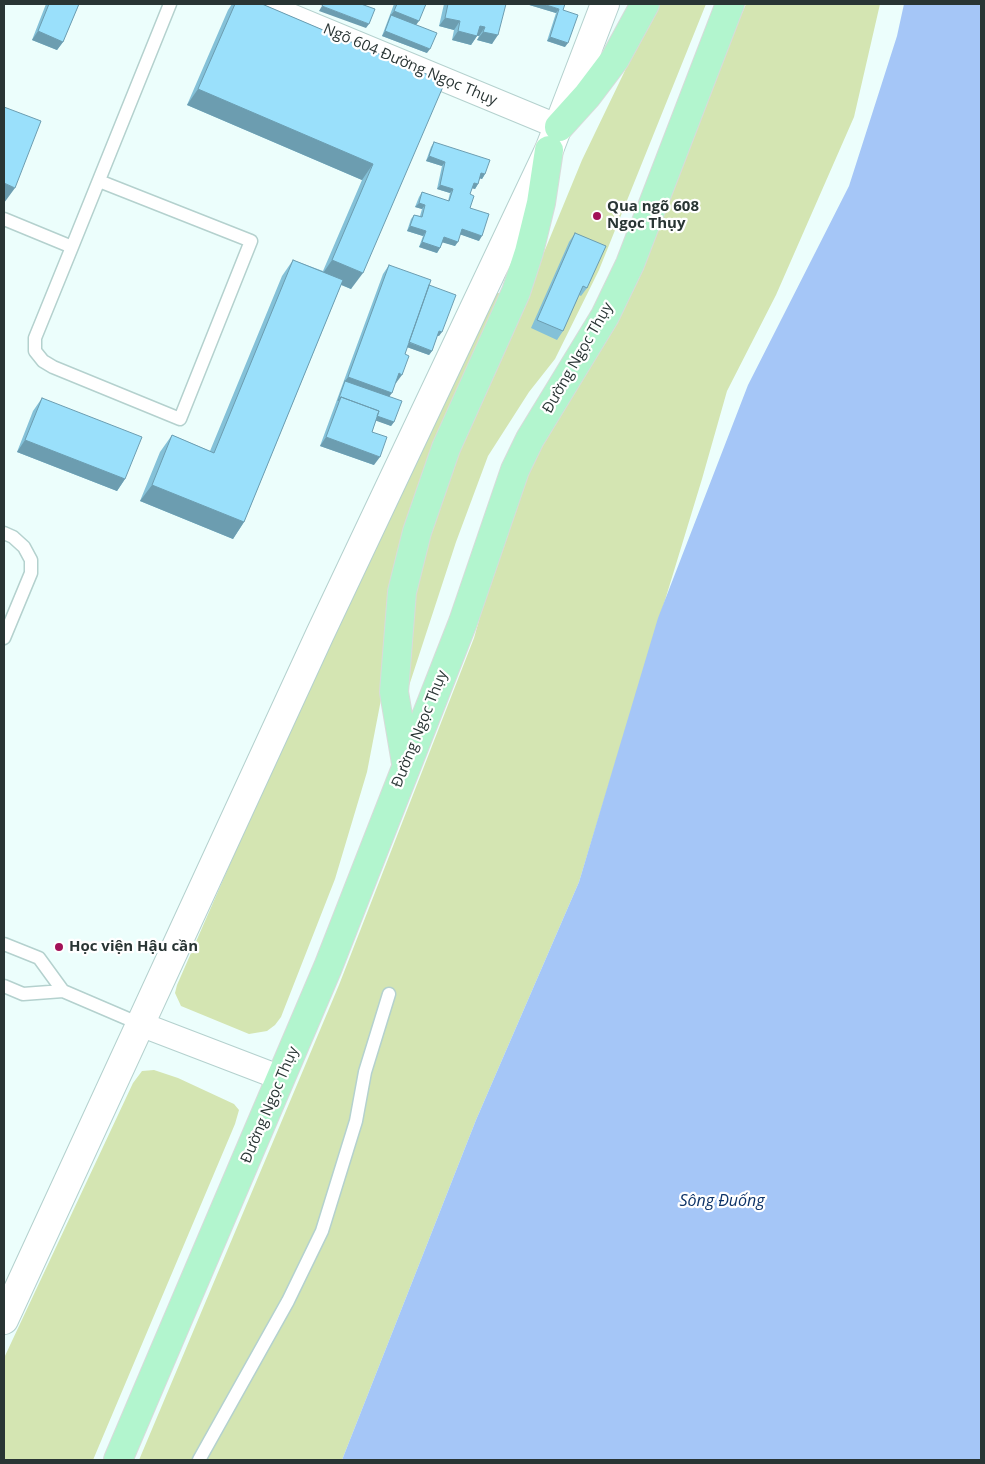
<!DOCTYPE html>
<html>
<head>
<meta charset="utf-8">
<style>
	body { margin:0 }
	#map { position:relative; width:985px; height:1464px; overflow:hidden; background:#ecfefc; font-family:"Open Sans",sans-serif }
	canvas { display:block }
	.frame { position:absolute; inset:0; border:5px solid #293534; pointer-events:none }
</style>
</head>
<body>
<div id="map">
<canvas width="985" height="1464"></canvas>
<div class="frame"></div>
</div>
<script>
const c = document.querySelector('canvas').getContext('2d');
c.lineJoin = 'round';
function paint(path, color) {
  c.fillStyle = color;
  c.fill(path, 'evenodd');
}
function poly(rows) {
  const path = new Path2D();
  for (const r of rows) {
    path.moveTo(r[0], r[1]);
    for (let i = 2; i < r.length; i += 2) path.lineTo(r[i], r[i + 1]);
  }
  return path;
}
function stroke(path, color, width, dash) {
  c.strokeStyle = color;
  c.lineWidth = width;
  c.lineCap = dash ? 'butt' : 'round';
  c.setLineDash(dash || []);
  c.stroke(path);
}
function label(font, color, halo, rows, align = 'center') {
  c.font = font + ' "Open Sans",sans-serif';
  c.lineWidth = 4.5;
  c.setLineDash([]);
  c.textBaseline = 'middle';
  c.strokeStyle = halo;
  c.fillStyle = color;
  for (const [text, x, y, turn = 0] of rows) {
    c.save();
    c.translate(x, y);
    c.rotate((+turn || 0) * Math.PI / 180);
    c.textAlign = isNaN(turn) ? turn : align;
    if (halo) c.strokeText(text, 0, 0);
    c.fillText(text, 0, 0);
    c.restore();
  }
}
paint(poly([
	[657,4,706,4,599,270,555,359,529,392,488,456,456,542,407,692,409,613,444,474,528,291,582,160],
	[746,4,880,4,854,117,776,295,727,391,702,479,579,882,476,1120,342,1460,139,1460,339,985,474,638,510,511,702,105],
	[496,292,501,294,384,684,367,772,335,879,281,1017,275,1025,267,1031,249,1034,181,1006,175,993,177,985,340,613],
	[154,1070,178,1078,234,1104,239,1110,235,1124,93,1460,4,1460,4,1358,133,1083,142,1071]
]), '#d4e5b2');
paint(poly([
	[904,4,981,4,981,1460,342,1460,476,1120,579,882,658,618,748,385,849,186,897,36]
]), '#a5c6f7');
const service = poly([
	[99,181,251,241,180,419,53,367,43,361,35,351,35,338,72,247,170,4],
	[4,219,72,247],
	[4,533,13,537,24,547,31,560,31,573,4,638],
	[4,944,39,958,63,991],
	[4,986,23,994,63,991,140,1024],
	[199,1460,288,1301,322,1231,356,1121,365,1072,389,994]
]);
const minor = poly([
	[262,4,559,127],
	[140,1024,281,1078]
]);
const tertiary = poly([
	[4,1320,320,634,549,150,605,4]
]);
const primary = poly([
	[559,127,587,96,615,59,645,4],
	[406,763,394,692,402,592,417,532,446,448,516,292,529,252,541,203,549,150],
	[118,1460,328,967,463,622,515,470,530,439,605,316,630,264,730,4]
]);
stroke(service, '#b4d1ce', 15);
stroke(minor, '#b4d1ce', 26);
stroke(tertiary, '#b4d1ce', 30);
stroke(primary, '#d8dbda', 30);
stroke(service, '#fff', 12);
stroke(minor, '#fff', 24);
stroke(tertiary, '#fff', 28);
stroke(primary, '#b2f5ce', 28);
paint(poly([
	[46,4,79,4,63,42,57,50,32,40],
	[232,4,262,4,445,82,351,289,341,285,244,522,233,539,140,501,160,452,172,435,210,451,282,276,293,260,323,271,362,180,187,105,228,10],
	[394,4,426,4,416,25,427,53,382,36],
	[444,4,506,4,492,44,477,40,479,36,477,36,471,45,452,40,454,30,439,26],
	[526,4,563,10,565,47,547,41,556,13],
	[434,142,485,174,482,179,480,178,478,184,475,189,472,188,470,194,470,208,479,241,460,234,455,246,443,242,440,248,437,253,419,247,423,236,407,231,411,219,414,215,420,216,422,209,415,207,419,197,422,192,448,201,450,193,437,189,442,166,426,161,431,147],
	[575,233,587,288,581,296,579,295,563,331,557,340,531,328,569,242],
	[389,265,429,285,439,336,437,336,432,351,429,355,407,347,396,383,395,383,389,397,394,422,391,426,376,420,372,432,374,465,320,446,383,274],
	[42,398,125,479,117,491,17,452,33,411]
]), '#84c1d8');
paint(poly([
	[526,4,543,4,559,9,556,13],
	[322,6,369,24,366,28,319,11],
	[394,11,419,21,413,29,391,15],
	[445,18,460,21,454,30,439,26],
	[480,26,485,27,479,36,474,35],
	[38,31,63,42,57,50,32,40],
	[385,31,430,49,427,53,382,36],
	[458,31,477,36,471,45,452,40],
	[483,32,498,35,492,44,477,40],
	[550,37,568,43,565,47,547,41],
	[198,89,373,164,362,180,187,105],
	[429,156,445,162,442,166,426,161],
	[481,173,485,174,482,179,478,178],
	[4,183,15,188,4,203],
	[474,183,478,184,475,189,471,188],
	[440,185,453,189,450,193,437,189],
	[419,203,425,205,422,209,415,207],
	[410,226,426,231,423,236,407,231],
	[462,229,482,236,479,241,459,234],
	[444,237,458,242,455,246,441,242],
	[422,242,440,248,437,253,419,247],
	[332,260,363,273,351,289,321,276],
	[439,331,442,332,439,336,436,335],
	[407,342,432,351,429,355,404,346],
	[399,373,402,375,396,383,392,382],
	[348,377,392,393,386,401,345,381],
	[339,402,394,422,391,426,337,407],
	[326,437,380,457,374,465,320,446],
	[25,440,125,479,117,491,17,452],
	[152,485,244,522,233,539,140,501]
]), '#6c9db0');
const building = poly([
	[49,4,79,4,63,42,38,31,49,4],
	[235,4,262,4,445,82,363,273,332,260,373,164,198,89,235,4],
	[323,4,361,4,375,9,369,24,322,6,323,4],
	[397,4,426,4,419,21,394,11,397,4],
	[448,4,506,4,498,35,483,32,485,27,480,26,477,36,458,31,460,21,445,18,448,4],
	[543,4,565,4,563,10,578,15,568,43,550,37,559,9,543,4],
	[391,15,437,33,430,49,385,31,391,15],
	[4,107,41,121,15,188,4,183,4,107],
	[434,142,490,160,485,174,481,173,478,184,474,183,470,194,474,196,470,208,489,214,482,236,462,229,458,242,444,237,440,248,422,242,426,231,410,226,414,215,422,217,425,205,419,203,422,192,449,201,453,189,440,185,445,162,429,156,434,142],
	[575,233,606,246,587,288,583,286,563,331,537,320,575,233],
	[293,260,343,280,244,522,152,485,172,435,214,453,293,260],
	[389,265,431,280,405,354,409,356,402,375,399,373,392,393,348,377,389,265],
	[429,285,456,295,442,332,439,331,432,351,409,342,429,285],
	[345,381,402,401,394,422,377,416,379,411,341,397,338,401,345,381],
	[341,397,379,411,372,432,387,437,380,457,326,437,341,397],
	[42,398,142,437,125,479,25,440,42,398]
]);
paint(building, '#9ae0fb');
stroke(building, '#6c9db0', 1);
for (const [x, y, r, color] of [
	[597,216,5,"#a21258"],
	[59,947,5,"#a21258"]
]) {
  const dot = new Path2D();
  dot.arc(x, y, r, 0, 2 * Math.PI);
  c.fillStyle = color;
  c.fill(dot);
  stroke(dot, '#fff', 2);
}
label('15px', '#293534', '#fff', [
	["Ngõ 604 Đường Ngọc Thụy",410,65,23],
	["Đường Ngọc Thụy",578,358,-60],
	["Đường Ngọc Thụy",420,729,-68],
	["Đường Ngọc Thụy",270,1105,-67]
]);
label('bold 15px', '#293534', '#fff', [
	["Qua ngõ 608",607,207],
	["Ngọc Thụy",607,224],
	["Học viện Hậu cần",69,947]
], 'left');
label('italic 16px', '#0d3368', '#fff', [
	["Sông Đuống",722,1201]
]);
</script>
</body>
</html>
